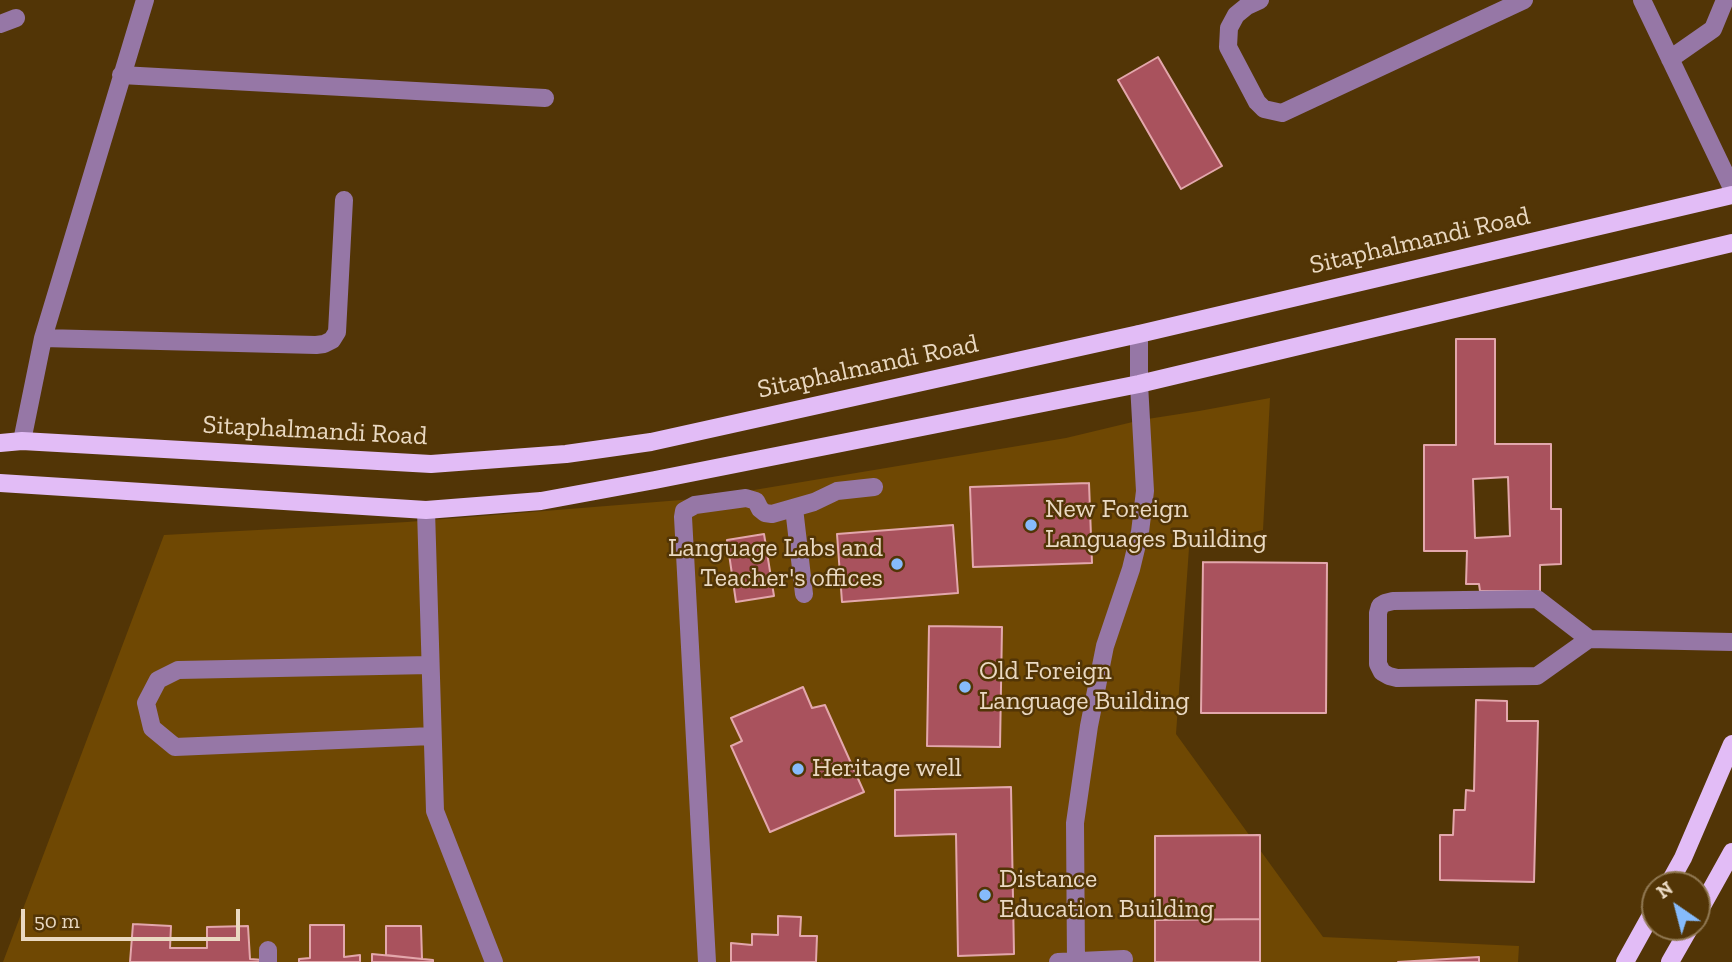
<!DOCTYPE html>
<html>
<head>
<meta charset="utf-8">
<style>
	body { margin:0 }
	#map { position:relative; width:1732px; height:962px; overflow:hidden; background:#523506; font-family:"Zilla Slab",serif }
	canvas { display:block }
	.north { position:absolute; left:1641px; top:871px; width:70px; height:70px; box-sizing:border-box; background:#523506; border:2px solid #8f7751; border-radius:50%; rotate:325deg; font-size:19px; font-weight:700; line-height:28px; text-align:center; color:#ead9c2 }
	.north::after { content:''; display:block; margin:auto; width:24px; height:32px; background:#86bbfb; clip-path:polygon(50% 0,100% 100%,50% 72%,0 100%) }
	.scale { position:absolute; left:21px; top:909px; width:219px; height:32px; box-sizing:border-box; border:4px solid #ead9c2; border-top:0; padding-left:9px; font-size:21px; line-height:24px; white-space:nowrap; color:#ead9c2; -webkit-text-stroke:5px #523506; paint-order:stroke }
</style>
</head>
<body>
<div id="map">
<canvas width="1732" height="962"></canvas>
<div class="north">N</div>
<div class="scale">50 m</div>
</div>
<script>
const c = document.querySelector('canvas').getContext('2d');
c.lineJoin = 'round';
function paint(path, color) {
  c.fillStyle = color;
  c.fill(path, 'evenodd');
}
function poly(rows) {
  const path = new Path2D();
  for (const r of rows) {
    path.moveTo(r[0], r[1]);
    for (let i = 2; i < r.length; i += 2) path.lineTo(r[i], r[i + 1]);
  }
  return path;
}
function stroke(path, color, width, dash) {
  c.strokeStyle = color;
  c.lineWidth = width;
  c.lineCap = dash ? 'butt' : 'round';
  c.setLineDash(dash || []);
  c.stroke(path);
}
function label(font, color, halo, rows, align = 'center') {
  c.font = font + ' "Zilla Slab",serif';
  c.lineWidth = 5;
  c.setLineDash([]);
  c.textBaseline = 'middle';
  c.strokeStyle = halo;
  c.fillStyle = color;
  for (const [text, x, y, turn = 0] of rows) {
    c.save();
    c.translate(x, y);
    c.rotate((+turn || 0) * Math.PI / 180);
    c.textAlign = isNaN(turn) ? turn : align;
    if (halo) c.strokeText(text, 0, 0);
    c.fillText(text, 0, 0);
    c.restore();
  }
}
paint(poly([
	[1270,398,1263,530,1189,548,1176,734,1323,937,1519,946,1518,962,3,962,164,535,407,522,706,498,1066,438,1141,420,1199,411]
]), '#6f4803');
const building = poly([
	[1158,57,1222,166,1181,189,1118,80,1158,57],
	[1456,339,1495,339,1495,444,1551,444,1551,509,1561,509,1561,564,1540,565,1540,591,1480,591,1479,584,1466,584,1467,551,1424,551,1424,445,1456,445,1456,339],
	[1508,477,1510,536,1475,538,1473,479,1508,477],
	[1089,483,1092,563,973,567,970,487,1089,483],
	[953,525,958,593,842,602,837,534,953,525],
	[764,534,774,596,736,602,727,540,764,534],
	[1203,562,1327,563,1326,713,1201,713,1203,562],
	[929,626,1002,627,1000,747,927,746,929,626],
	[803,687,812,708,825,705,864,792,770,832,731,746,742,741,731,718,803,687],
	[1476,700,1507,701,1507,721,1538,721,1534,882,1440,880,1440,835,1453,835,1454,810,1465,810,1466,790,1474,791,1476,700],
	[1011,787,1014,954,958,956,956,834,895,836,895,790,1011,787],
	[1260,835,1260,919,1155,920,1155,836,1260,835],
	[778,916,801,917,800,936,817,936,816,962,731,962,731,943,752,945,752,934,778,935,778,916],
	[1260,919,1260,962,1155,962,1155,920,1260,919],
	[133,924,171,926,170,948,207,948,207,927,248,926,250,959,264,960,264,962,130,962,133,924],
	[310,925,344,925,344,957,360,955,360,962,299,962,299,959,310,958,310,925],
	[386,926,421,926,422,959,386,955,386,926],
	[372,954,433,960,433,962,372,962,372,954],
	[1479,957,1479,962,1398,962,1479,957]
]);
paint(building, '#a9525d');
stroke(building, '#e3a7ac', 2);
stroke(poly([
	[1260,0,1247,6,1236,15,1229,28,1228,47,1257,102,1264,109,1282,113,1524,0],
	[1642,0,1732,188],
	[0,24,16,18],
	[1670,59,1713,29,1725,0],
	[121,75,545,98],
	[43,338,316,345,324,344,332,340,337,332,344,200],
	[22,441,43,338,145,0],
	[794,508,804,594],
	[426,510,435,811,494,962],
	[1589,639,1537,676,1397,678,1389,676,1382,672,1378,664,1378,613,1380,606,1385,603,1393,601,1537,599,1589,639,1732,642],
	[430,665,178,670,158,680,146,703,152,728,175,747,432,736],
	[268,962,268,950],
	[707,962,683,517,684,511,695,505,746,498,756,501,760,509,765,513,772,514,814,502,837,491,874,487],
	[1058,962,1124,959],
	[1076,962,1075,823,1089,726,1105,646,1131,569,1140,532,1145,491,1139,384,1139,334]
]), '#9677a6', 18);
stroke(poly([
	[0,443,22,441,431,464,566,454,651,442,1139,334,1732,195],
	[0,483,426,510,541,501,655,480,1139,384,1732,243],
	[1668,885,1683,858,1732,744],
	[1697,915,1732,852],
	[1625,962,1655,908],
	[1670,962,1690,927]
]), '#e2bcf6', 18);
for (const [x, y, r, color] of [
	[1031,525,7,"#86bbfb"],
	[897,564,7,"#86bbfb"],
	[965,687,7,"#86bbfb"],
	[798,769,7,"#86bbfb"],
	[985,895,7,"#86bbfb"]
]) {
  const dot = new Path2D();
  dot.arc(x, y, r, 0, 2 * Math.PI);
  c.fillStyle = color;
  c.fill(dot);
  stroke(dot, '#523506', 2.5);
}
label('26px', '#ead9c2', '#523506', [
	["Sitaphalmandi Road",1420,241,-13],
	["Sitaphalmandi Road",868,367,-12],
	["Sitaphalmandi Road",315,431,3]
]);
label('26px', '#ead9c2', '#523506', [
	["New Foreign",1045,510],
	["Languages Building",1045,540],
	["Language Labs and",883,549,"right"],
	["Teacher's offices",883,579,"right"],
	["Old Foreign",979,672],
	["Language Building",979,702],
	["Heritage well",812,769],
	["Distance",999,880],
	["Education Building",999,910]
], 'left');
</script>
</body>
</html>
